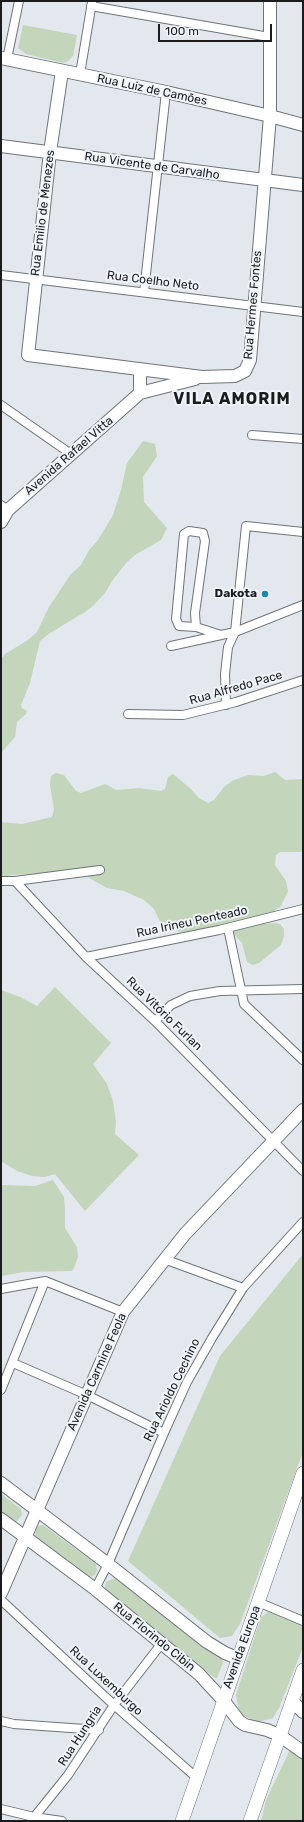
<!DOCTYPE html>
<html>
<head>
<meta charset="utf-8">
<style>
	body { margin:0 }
	#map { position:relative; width:304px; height:1822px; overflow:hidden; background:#e2e8ed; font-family:Rubik,sans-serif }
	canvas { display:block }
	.frame { position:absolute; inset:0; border:2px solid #1a1c1e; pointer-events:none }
	.scale { position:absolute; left:158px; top:24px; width:114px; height:18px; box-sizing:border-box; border:2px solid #1a1c1e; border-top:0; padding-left:5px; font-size:12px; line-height:14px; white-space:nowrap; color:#1a1c1e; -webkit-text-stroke:3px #eff5fa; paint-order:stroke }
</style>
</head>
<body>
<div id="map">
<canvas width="304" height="1822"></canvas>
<div class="frame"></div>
<div class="scale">100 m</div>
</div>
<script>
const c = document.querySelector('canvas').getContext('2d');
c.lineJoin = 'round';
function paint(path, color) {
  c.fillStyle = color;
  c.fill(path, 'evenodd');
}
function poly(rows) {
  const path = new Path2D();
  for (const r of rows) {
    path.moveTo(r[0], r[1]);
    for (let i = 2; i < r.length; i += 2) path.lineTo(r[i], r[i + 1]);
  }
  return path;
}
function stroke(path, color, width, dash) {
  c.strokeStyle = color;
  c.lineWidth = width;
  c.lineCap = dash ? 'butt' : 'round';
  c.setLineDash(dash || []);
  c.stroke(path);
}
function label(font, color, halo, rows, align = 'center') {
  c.font = font + ' Rubik,sans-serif';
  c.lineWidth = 4;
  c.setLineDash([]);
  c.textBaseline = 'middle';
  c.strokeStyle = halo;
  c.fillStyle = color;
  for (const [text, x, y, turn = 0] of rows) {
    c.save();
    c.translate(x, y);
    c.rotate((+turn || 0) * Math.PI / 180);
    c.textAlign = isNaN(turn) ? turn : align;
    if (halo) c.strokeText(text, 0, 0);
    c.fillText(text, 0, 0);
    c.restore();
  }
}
paint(poly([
	[23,25,77,35,73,56,68,61,63,63,26,54,18,48],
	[143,441,155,444,157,456,143,477,144,502,167,528,161,540,135,555,127,562,112,581,105,593,94,605,85,612,50,633,40,641,30,683,21,705,22,708,27,711,26,714,17,722,15,737,1,753,1,659,5,654,28,640,37,632,49,607,71,574,81,565,89,550,98,540,113,515,121,490,127,463],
	[275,772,285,780,303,779,303,851,300,852,280,852,276,855,275,865,286,881,288,891,281,906,267,916,262,922,264,924,273,923,280,924,284,929,284,936,281,945,259,963,253,965,247,962,242,943,232,932,207,929,181,932,169,930,162,926,154,909,144,900,124,891,107,888,82,874,61,872,12,875,1,878,1,822,22,824,52,817,54,809,50,785,51,776,56,773,64,775,76,791,81,793,105,784,117,790,139,788,161,791,165,789,168,777,173,774,191,789,199,798,208,803,214,800,224,787,232,781,248,775,264,776],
	[55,987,111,1043,93,1064,107,1084,113,1101,116,1122,115,1134,139,1155,85,1211,55,1174,45,1177,32,1176,17,1171,1,1161,1,990,20,997,37,1006],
	[53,1180,64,1197,65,1211,65,1228,77,1247,78,1257,74,1268,72,1271,24,1272,1,1276,1,1185,35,1186],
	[303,1254,303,1452,240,1624,232,1636,220,1638,128,1561,220,1356],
	[1,1494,21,1509,22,1515,16,1522,13,1523,1,1513],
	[40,1525,43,1525,96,1564,97,1570,95,1575,87,1578,35,1537,36,1528],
	[115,1578,222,1659,223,1663,217,1678,215,1678,104,1592,106,1582],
	[272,1611,303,1623,303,1647,279,1708,273,1718,258,1722,244,1716,239,1710,236,1695,261,1617,268,1612],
	[290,1750,303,1754,303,1821,261,1821,266,1800]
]), '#c3d5bb');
const street = poly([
	[91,6,269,37],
	[7,59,19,1],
	[80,74,92,2],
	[1,275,303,312],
	[144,292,166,92],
	[1,405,71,454],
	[252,435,303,439],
	[1,505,8,510],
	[196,627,195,613,205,541,203,533,189,531,184,534,176,619,179,626,196,627,221,635],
	[171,646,235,632,303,605],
	[226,705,225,674,228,647,235,632,246,526,303,532],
	[128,714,183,715,236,702,303,680],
	[1,881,15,881,86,957,155,1021,303,1171],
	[15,881,100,870],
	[228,928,244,1004,303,1060],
	[86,957,219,930,303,909],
	[155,1021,171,1005,190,996,220,991,303,989],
	[164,1259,243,1288],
	[1,1289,45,1281,123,1312],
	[13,1363,87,1395,164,1433],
	[1,1390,45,1281],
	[95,1589,108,1564,164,1433,187,1382,212,1338,243,1288,303,1222],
	[1,1600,114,1705,197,1778],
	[258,1602,303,1621],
	[1,1721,14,1724,99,1730],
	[1,1809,34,1817,62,1821],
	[31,1821,68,1775,114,1705,162,1643]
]);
const secondary = poly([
	[1,58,166,92,270,116,303,125],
	[62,71,50,152,28,355,202,377,235,376,245,371,250,360,270,116,270,1],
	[1,146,303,185],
	[140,369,140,393],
	[1,522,8,510,140,393,195,379],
	[1,1483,108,1564,207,1642,225,1653,237,1658],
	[1,1519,95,1589,199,1674,223,1700,239,1721,245,1725,267,1730,279,1735,303,1752],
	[1,1593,123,1312,185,1234,303,1110],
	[292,1701,303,1712]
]);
const primary = poly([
	[182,1821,303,1473],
	[250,1821,303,1670]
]);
stroke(street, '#6f7478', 10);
stroke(secondary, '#6f7478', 14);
stroke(primary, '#6f7478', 14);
stroke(street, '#fff', 8);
stroke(secondary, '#fff', 12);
stroke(primary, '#fff', 13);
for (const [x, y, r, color] of [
	[265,594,4,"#1789ae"]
]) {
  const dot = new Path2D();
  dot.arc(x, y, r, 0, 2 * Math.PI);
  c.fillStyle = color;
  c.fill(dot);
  stroke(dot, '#eff5fa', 1.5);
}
label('12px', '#1a1c1e', '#eff5fa', [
	["Rua Luiz de Camões",152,90,12],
	["Rua Vicente de Carvalho",152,166,8],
	["Rua Emilio de Menezes",43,213,-83],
	["Rua Coelho Neto",153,281,7],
	["Rua Hermes Fontes",253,305,-85],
	["Avenida Rafael Vitta",69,456,-41],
	["Rua Alfredo Pace",236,688,-16],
	["Rua Irineu Penteado",192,922,-12],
	["Rua Vitório Furlan",164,1014,44],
	["Avenida Carmine Feola",97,1372,-66],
	["Rua Arioldo Cechino",172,1390,-64],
	["Rua Florindo Cibin",154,1637,39],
	["Avenida Europa",242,1647,-70],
	["Rua Luxemburgo",106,1681,43],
	["Rua Hungria",80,1736,-57]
]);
label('bold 12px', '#1a1c1e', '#eff5fa', [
	["Dakota",257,594]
], 'right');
c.letterSpacing = '1px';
label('bold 16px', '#1a1c1e', '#eff5fa', [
	["VILA AMORIM",232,399]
]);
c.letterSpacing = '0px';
</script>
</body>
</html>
